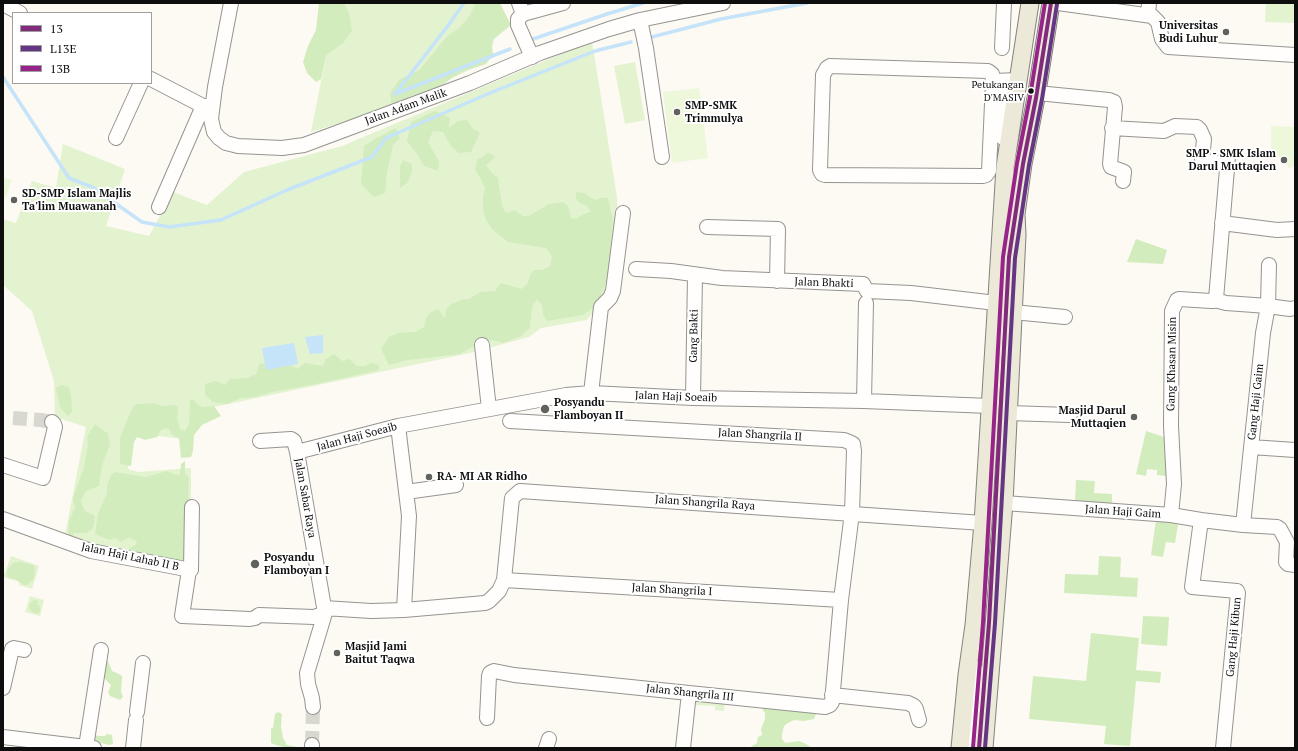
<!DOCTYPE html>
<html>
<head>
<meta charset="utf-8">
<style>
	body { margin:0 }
	#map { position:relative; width:1298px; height:751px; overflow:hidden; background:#fcfaf2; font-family:"PT Serif",serif }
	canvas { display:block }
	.frame { position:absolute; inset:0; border:4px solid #0e0e0e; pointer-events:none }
	.legend { position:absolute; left:12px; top:12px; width:140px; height:72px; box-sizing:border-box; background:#fff; border:1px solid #9f9f9f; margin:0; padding:5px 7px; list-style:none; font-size:12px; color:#0e0e0e }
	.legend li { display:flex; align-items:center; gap:8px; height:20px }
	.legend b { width:20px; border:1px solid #9f9f9f }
</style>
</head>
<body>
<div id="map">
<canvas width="1298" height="751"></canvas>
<div class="frame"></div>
<ul class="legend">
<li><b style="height:5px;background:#802b7c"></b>13</li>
<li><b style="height:5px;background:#643683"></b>L13E</li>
<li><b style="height:5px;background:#972489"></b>13B</li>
</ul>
</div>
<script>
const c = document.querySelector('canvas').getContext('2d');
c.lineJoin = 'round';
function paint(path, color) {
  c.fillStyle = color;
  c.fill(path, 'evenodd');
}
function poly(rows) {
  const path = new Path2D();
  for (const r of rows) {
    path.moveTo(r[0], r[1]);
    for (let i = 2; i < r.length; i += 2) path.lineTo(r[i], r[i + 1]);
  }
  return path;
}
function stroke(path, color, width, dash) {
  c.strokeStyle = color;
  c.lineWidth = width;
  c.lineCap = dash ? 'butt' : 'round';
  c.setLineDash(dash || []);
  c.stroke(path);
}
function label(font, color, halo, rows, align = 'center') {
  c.font = font + ' "PT Serif",serif';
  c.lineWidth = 4;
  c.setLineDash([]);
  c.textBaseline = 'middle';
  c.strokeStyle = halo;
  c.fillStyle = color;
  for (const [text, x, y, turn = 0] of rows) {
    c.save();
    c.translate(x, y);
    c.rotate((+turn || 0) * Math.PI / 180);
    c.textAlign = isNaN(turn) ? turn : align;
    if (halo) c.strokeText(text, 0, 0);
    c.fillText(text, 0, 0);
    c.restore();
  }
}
paint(poly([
	[344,3,475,3,470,15,460,27,447,36,419,70,400,79,392,107,311,132,326,56,343,43,349,12],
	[1266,3,1295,3,1295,23,1265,22],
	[592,41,617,197,617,214,605,299,587,320,541,328,529,337,470,353,195,411,191,440,133,433,128,469,138,472,191,468,191,569,64,540,86,427,55,417,54,381,32,311,3,285,3,219,16,223,32,181,56,188,63,144,125,169,106,226,149,236,173,192,207,205,244,172,342,146],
	[635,62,645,120,625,124,614,66],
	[11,556,39,566,32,589,19,585,19,582,3,577,3,573,5,573],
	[30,596,44,600,40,616,25,612],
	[692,699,725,701,724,711,715,710,715,706,695,705,691,748,687,748]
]), '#e3f3d0');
paint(poly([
	[319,3,344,3,349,12,352,31,343,43,326,56,321,79,316,82,307,73,303,62,308,46,316,30],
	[475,3,500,3,511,25,494,39,492,46,493,55,486,64,468,70,452,78,434,91,425,92,411,96,402,102,392,107,390,93,400,79,419,70,447,36,460,27,470,15],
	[435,111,450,118,449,128,458,121,467,120,472,128,480,133,471,152,459,153,451,146,443,132,433,131,428,142,439,162,438,171,424,166,417,154,407,141,411,122],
	[396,128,400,138,393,145,387,172,385,193,374,197,361,184,364,146,375,139],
	[488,153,495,156,490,162,486,165,492,173,498,178,502,206,506,213,515,210,523,216,529,216,549,204,563,202,568,206,571,218,576,219,584,214,591,212,587,206,580,203,576,199,576,192,584,193,595,200,601,198,608,198,613,219,608,278,600,297,595,306,583,315,547,321,543,314,542,305,537,299,532,307,530,328,521,336,503,343,492,340,472,347,460,354,408,360,389,365,381,349,389,337,398,333,416,332,424,327,426,318,431,312,438,309,445,319,446,310,451,304,464,299,469,299,480,292,495,291,501,283,522,289,528,283,530,275,534,270,542,270,550,266,552,256,546,248,508,242,492,229,486,220,483,210,483,197,485,188,481,179,475,170,477,160],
	[403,160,412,164,412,172,407,183,400,188,400,166],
	[1136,239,1167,250,1163,264,1127,262],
	[334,354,342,361,349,359,357,366,365,366,371,363,379,365,379,370,321,383,272,392,255,397,241,398,227,404,213,402,205,395,205,384,216,381,225,385,230,379,247,378,256,374,260,363,271,365,286,363,297,369,305,363,323,366,326,359],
	[62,385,69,387,71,395,72,412,68,416,60,407,56,388],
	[190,400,194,400,196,403,202,407,214,406,221,416,202,425,194,435,193,451,191,457,181,458,179,438,172,435,169,429,165,428,160,431,157,437,145,440,137,437,134,442,131,466,120,464,120,437,131,411,136,404,154,403,162,406,175,405,178,407,177,418,180,429,185,431,189,424],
	[95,424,108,434,110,445,102,465,99,486,86,491,81,500,82,504,85,511,95,516,93,528,87,533,74,533,70,539,68,532,69,521,75,508,73,498,84,467,88,445,87,437],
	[1146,431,1170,439,1167,476,1157,475,1157,470,1147,469,1146,476,1136,474],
	[185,461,185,474,189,477,186,563,144,558,137,551,133,553,128,552,130,548,137,544,136,541,130,538,125,539,121,542,115,538,109,540,95,534,98,514,107,493,107,485,111,475,115,472,146,477,167,471,173,474,180,475,181,464],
	[1076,480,1095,481,1094,493,1112,494,1112,504,1075,502],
	[1156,520,1178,524,1175,543,1166,542,1163,557,1151,555],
	[1099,556,1121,557,1120,577,1138,578,1137,597,1064,593,1065,574,1098,575],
	[19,561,32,565,35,567,34,579,27,585,24,585,17,580,10,578,7,576,7,571,12,564,15,562,18,563],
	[34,600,39,601,37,603,40,607,40,612,37,614,31,611,29,608,30,603],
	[1143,616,1169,617,1167,646,1141,644],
	[1091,633,1139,638,1136,670,1161,672,1160,683,1136,681,1130,746,1104,744,1106,726,1029,719,1033,676,1086,681],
	[103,660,108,661,112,671,121,675,122,677,121,692,123,697,120,700,110,696,108,692,111,685,101,675],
	[764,708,814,712,816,714,814,719,804,721,794,720,788,723,784,726,782,734,782,739,785,743,799,741,806,744,812,748,749,748,757,743,758,737,762,735,761,729,765,719,765,713,762,709],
	[278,712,282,714,281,726,283,738,287,745,302,748,288,748,279,746,271,743,271,728,273,728,275,714],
	[107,734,112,735,113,744,109,745,94,741,93,738,95,735,99,736,105,736]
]), '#d2ecbd');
paint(poly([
	[699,88,708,158,672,163,663,92],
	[1271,126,1295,127,1295,165,1289,168,1271,147],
	[3,177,12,180,6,197,3,196]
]), '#edf7da');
paint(poly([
	[323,335,323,353,310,354,305,337],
	[294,343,298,364,266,370,262,348]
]), '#c5e3f9');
stroke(poly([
	[464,3,447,27,395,94,510,49],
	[648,38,721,19,807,3],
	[533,39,607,14,643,3],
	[3,77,69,178,92,187,142,222,169,227,221,220,287,190,372,157,386,138,490,93,595,51,631,42]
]), '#c5e3f9', 3.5);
stroke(poly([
	[13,418,41,420,52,422],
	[312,745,313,707]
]), '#d8d7d0', 14, [14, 7]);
const minor = poly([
	[231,3,215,87,211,119,214,132,219,138,226,143,238,146,282,148,304,145,470,83,540,53,609,29,640,20,723,3],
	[519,3,523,14,563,3],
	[1058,3,1152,16,1158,22,1162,39,1168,47,1295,55],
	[3,4,20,13],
	[523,14,518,19,518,25,532,57],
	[1148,15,1149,3],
	[640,20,646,48,662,157],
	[1002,48,1004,3],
	[830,66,988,71,992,74,993,81,989,171,986,175,983,176,825,175,822,174,820,170,823,75,827,68,830,66],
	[151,79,203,106,212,106],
	[993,81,1019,80],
	[993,92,1002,93,1005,97,1003,138],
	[1037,93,1109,100,1114,102,1115,107,1110,164,1111,167,1122,171,1124,172,1123,181],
	[1112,128,1164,131,1175,126,1197,127,1200,130,1204,139,1202,160,1227,165],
	[116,138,141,83],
	[159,207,203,106],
	[1222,223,1277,230,1295,229],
	[707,227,778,229,777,281],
	[636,269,671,271,722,278,863,284,867,291,911,293,996,303],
	[1215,300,1226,303,1268,306,1269,265],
	[1013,312,1065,317],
	[482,345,489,409],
	[591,393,601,307,610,298,613,291,623,213],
	[693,398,695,275],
	[864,401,866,303],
	[1008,413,1070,415],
	[398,426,409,516,404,610],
	[260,441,291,439,294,441,297,452,325,613,307,673,308,684,312,698,313,707],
	[1251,447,1295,450],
	[297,452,398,426,566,395,591,393,693,398,864,401,990,406],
	[3,465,43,478,44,474,55,427,54,424,52,422],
	[406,492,456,485],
	[1004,503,1171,515,1201,520,1243,525,1277,527,1280,529,1287,542,1286,562,1288,564,1295,565],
	[1171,515,1174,484,1171,426,1172,311,1177,300,1179,299,1211,301,1214,301,1216,299,1228,157],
	[3,519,91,551,191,570,192,507],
	[1201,520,1192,587,1237,591,1238,593,1223,748],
	[1243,525,1263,333,1268,306,1290,309,1295,308],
	[189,570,182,616,250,619,255,618,259,615,314,617,325,613],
	[504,580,841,600],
	[324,608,371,611,404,610,485,603,489,601,499,591,504,580,512,498,520,491,983,523],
	[3,688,12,649,14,648,24,650],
	[832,695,908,703,914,706,916,709,919,720],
	[137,712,143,663],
	[487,718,489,676,490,673,494,671,514,675,689,693,825,707,830,705,832,702,841,600,852,513,854,451,853,444,849,442,844,440,510,421],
	[3,737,94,748],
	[86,747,101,650],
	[133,748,136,720],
	[312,748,312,745],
	[546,748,549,739],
	[683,748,689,693],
	[972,748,975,668]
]);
const major = poly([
	[960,748,967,675,974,625,983,523,1005,167,1030,3],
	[984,748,1004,503,1017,235,1016,214,1023,164,1036,98,1051,3]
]);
stroke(minor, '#959491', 16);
stroke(major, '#82827e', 19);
stroke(minor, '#fffefd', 14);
stroke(major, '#ede9d8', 17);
stroke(poly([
	[979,748,989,623,1009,257,1023,164,1036,98,1051,3]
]), '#802b7c', 4);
stroke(poly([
	[985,748,995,623,1015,258,1029,165,1042,99,1057,4]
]), '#643683', 4);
stroke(poly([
	[973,748,983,623,1003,257,1017,163,1030,97,1045,3]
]), '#972489', 4);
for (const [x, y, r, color] of [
	[1226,32,4,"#61615e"],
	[1031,91,3.5,"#0e0e0e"],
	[677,112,4,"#61615e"],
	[1284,160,4,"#61615e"],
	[14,200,4,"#61615e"],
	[545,409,5,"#61615e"],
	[1134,417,4,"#61615e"],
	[429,477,4,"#61615e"],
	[255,564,5,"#61615e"],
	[337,653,4,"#61615e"]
]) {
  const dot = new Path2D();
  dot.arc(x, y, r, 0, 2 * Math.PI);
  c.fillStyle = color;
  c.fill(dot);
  stroke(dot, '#fff', 1.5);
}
label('10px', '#0e0e0e', '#fff', [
	["Petukangan",1024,85],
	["D'MASIV",1024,98]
], 'right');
label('bold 11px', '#0e0e0e', '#fff', [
	["Universitas",1218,26,"right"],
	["Budi Luhur",1218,39,"right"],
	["SMP-SMK",685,106],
	["Trimmulya",685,119],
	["SMP - SMK Islam",1276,154,"right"],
	["Darul Muttaqien",1276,167,"right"],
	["SD-SMP Islam Majlis",22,194],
	["Ta'lim Muawanah",22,207],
	["Posyandu",554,403],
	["Flamboyan II",554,416],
	["Masjid Darul",1126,411,"right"],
	["Muttaqien",1126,424,"right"],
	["RA- MI AR Ridho",437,477],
	["Posyandu",264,558],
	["Flamboyan I",264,571],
	["Masjid Jami",345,647],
	["Baitut Taqwa",345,660]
], 'left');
label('11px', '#0e0e0e', '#fff', [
	["Jalan Adam Malik",406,107,-20],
	["Jalan Bhakti",824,283,2],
	["Gang Bakti",694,336,-89],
	["Gang Khasan Misin",1172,364,-89],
	["Jalan Haji Soeaib",676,397,2],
	["Gang Haji Gaim",1256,402,-84],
	["Jalan Shangrila II",760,435,3],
	["Jalan Haji Soeaib",357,437,-15],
	["Jalan Sabar Raya",305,498,80],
	["Jalan Shangrila Raya",705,503,4],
	["Jalan Haji Gaim",1123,512,4],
	["Jalan Haji Lahab II B",130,557,12],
	["Jalan Shangrila I",672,590,3],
	["Gang Haji Kibun",1234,637,-85],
	["Jalan Shangrila III",690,693,6]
]);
</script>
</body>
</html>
